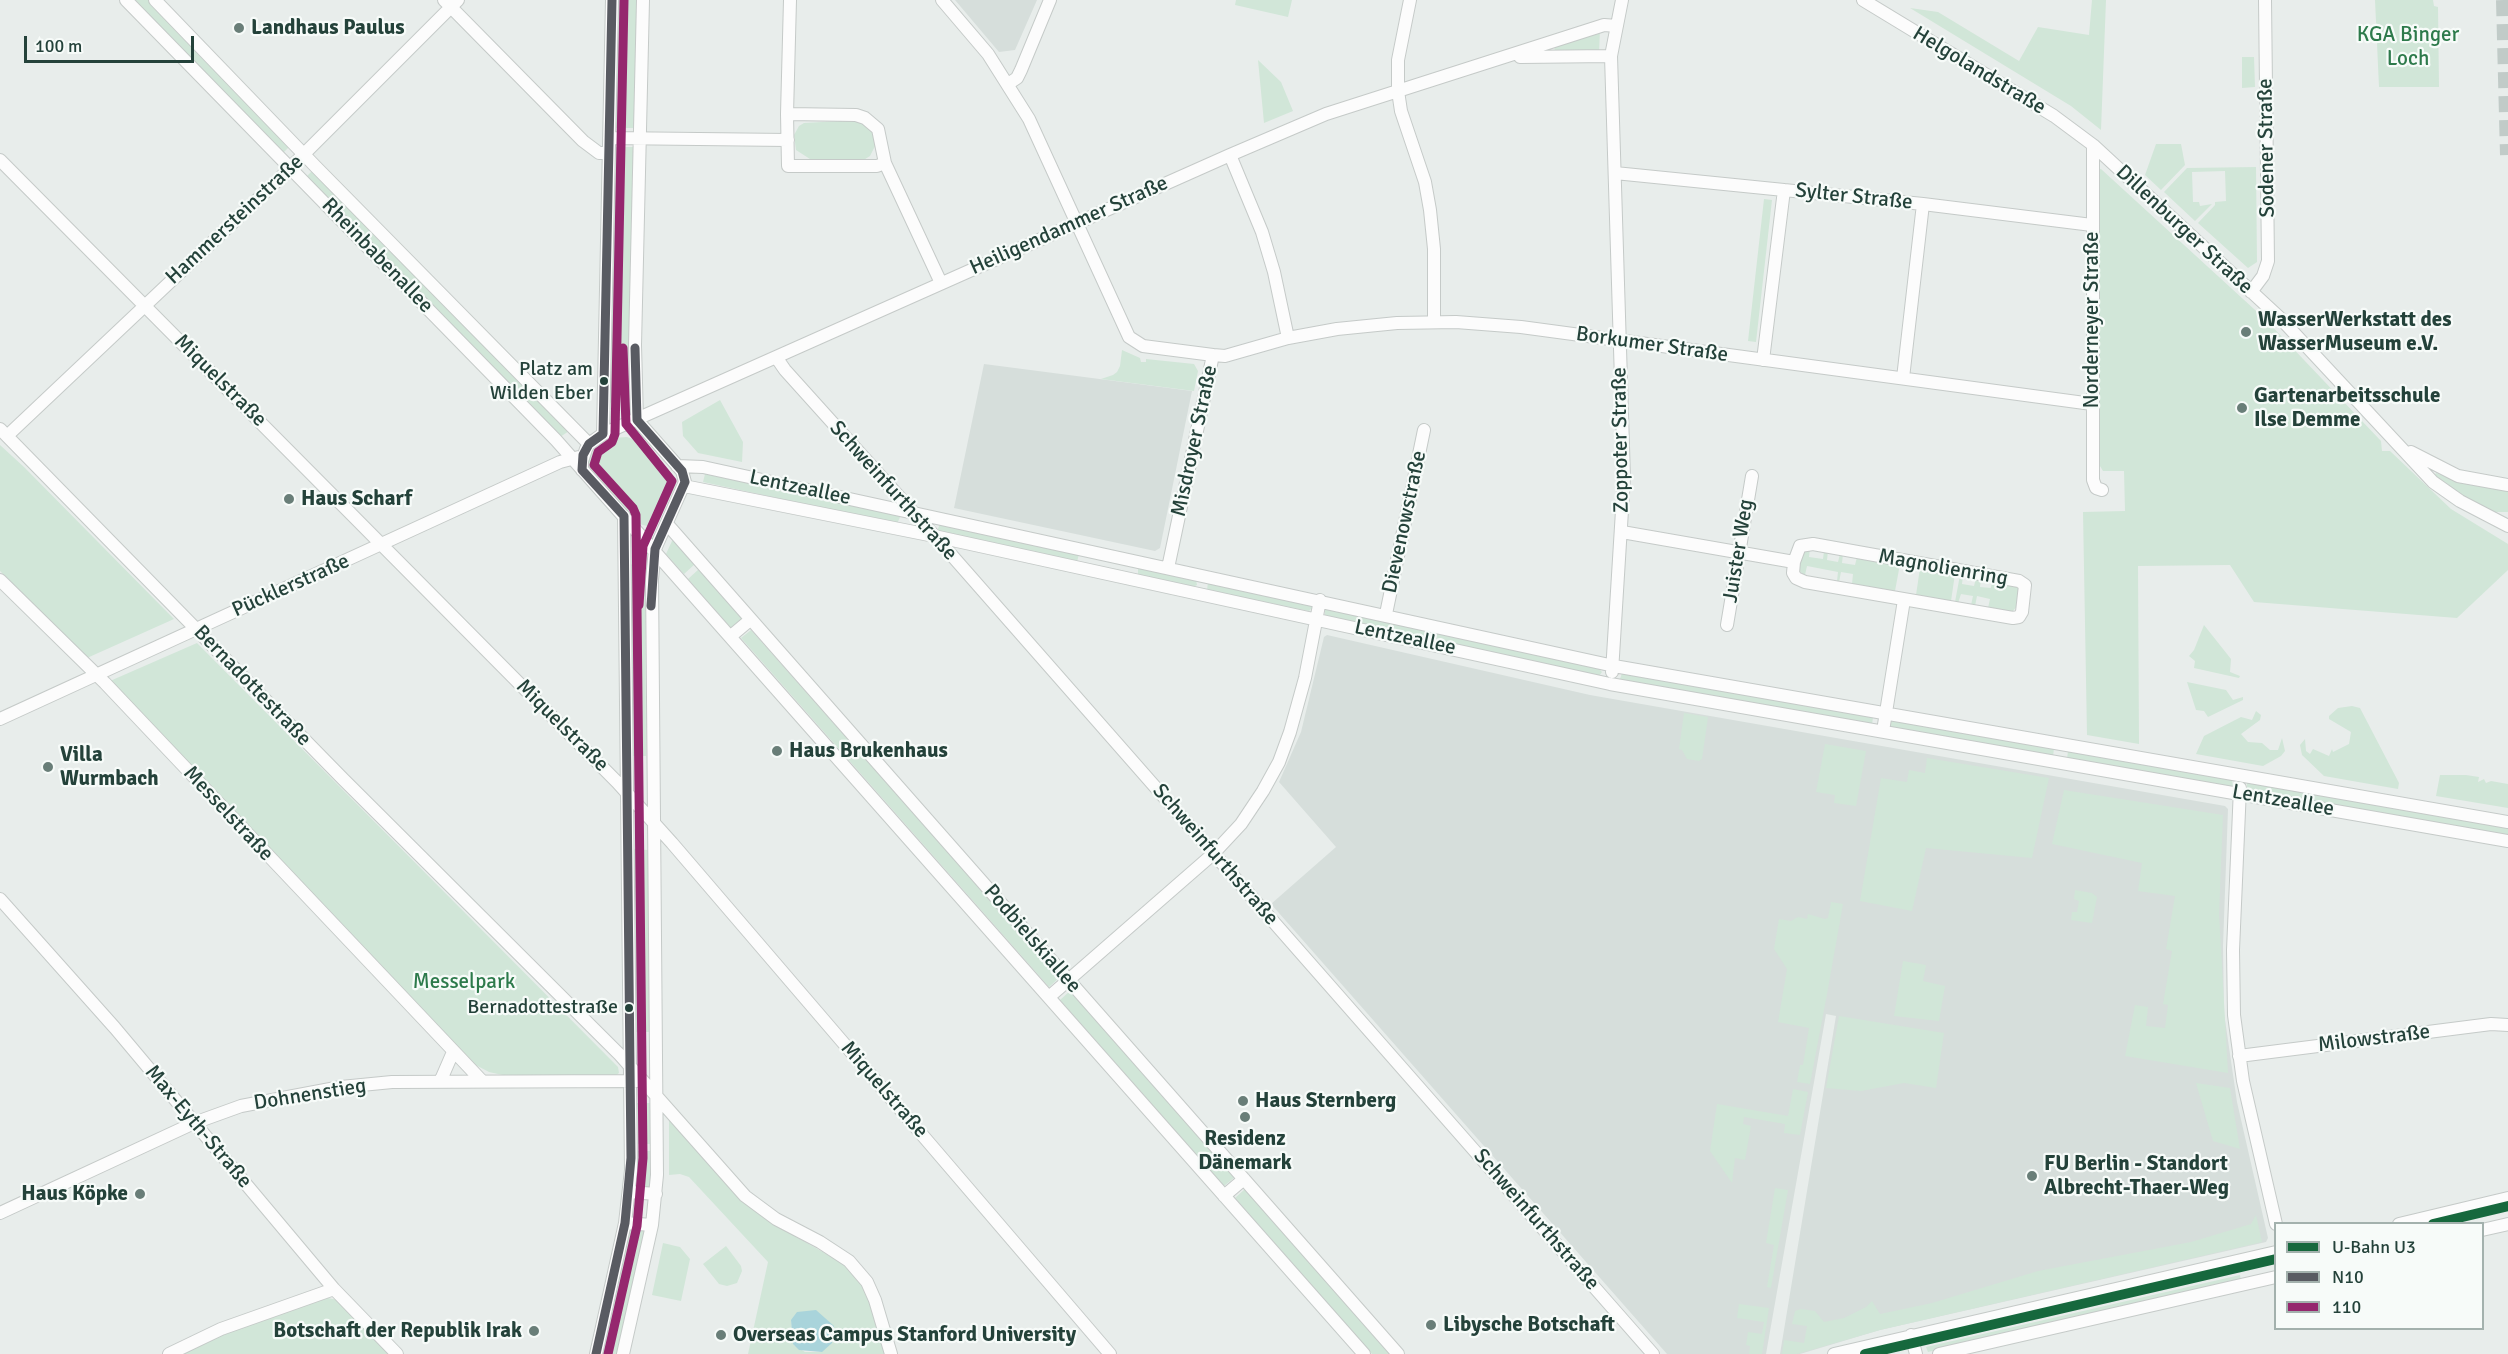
<!DOCTYPE html>
<html>
<head>
<meta charset="utf-8">
<style>
	body { margin:0 }
	#map { position:relative; width:2508px; height:1354px; overflow:hidden; background:#e8edeb; font-family:Signika,sans-serif }
	canvas { display:block }
	.legend { position:absolute; left:2274px; top:1222px; width:210px; height:108px; box-sizing:border-box; background:#f7fbf9; border:2px solid #a3b1ad; margin:0; padding:8px 10px; list-style:none; font-size:18px; color:#24423a }
	.legend li { display:flex; align-items:center; gap:12px; height:30px }
	.legend b { width:30px; border:2px solid #a3b1ad }
	.scale { position:absolute; left:24px; top:36px; width:170px; height:27px; box-sizing:border-box; border:3px solid #24423a; border-top:0; padding-left:8px; font-size:18px; line-height:21px; white-space:nowrap; color:#24423a; -webkit-text-stroke:4px #f7fbf9; paint-order:stroke }
</style>
</head>
<body>
<div id="map">
<canvas width="2508" height="1354"></canvas>
<ul class="legend">
<li><b style="height:8px;background:#16683d"></b>U-Bahn U3</li>
<li><b style="height:8px;background:#595b62"></b>N10</li>
<li><b style="height:8px;background:#95276e"></b>110</li>
</ul>
<div class="scale">100 m</div>
</div>
<script>
const c = document.querySelector('canvas').getContext('2d');
c.lineJoin = 'round';
function paint(path, color) {
  c.fillStyle = color;
  c.fill(path, 'evenodd');
}
function poly(rows) {
  const path = new Path2D();
  for (const r of rows) {
    path.moveTo(r[0], r[1]);
    for (let i = 2; i < r.length; i += 2) path.lineTo(r[i], r[i + 1]);
  }
  return path;
}
function stroke(path, color, width, dash) {
  c.strokeStyle = color;
  c.lineWidth = width;
  c.lineCap = dash ? 'butt' : 'round';
  c.setLineDash(dash || []);
  c.stroke(path);
}
function label(font, color, halo, rows, align = 'center') {
  c.font = font + ' Signika,sans-serif';
  c.lineWidth = 4.5;
  c.setLineDash([]);
  c.textBaseline = 'middle';
  c.strokeStyle = halo;
  c.fillStyle = color;
  for (const [text, x, y, turn = 0] of rows) {
    c.save();
    c.translate(x, y);
    c.rotate((+turn || 0) * Math.PI / 180);
    c.textAlign = isNaN(turn) ? turn : align;
    if (halo) c.strokeText(text, 0, 0);
    c.fillText(text, 0, 0);
    c.restore();
  }
}
paint(poly([
	[955,0,1037,0,1015,50,999,52],
	[984,364,1192,391,1160,548,1155,551,954,508],
	[1327,635,1590,695,2225,806,2228,809,2223,946,2224,1013,2237,1102,2268,1238,2266,1242,1880,1330,1800,1354,1780,1354,1836,1016,1826,1014,1766,1354,1667,1354,1271,904,1336,847,1279,782,1301,732,1324,637]
]), '#d6dedb');
paint(poly([
	[132,0,149,0,290,146,282,154],
	[618,0,638,0,635,128,614,128],
	[1236,0,1292,0,1288,17,1235,5],
	[2092,0,2106,0,2101,130,2071,106,1910,8,1938,12,2019,61,2038,27,2089,35],
	[2375,0,2433,0,2434,6,2438,7,2439,87,2379,87],
	[1600,30,1599,53,1555,54,1554,44],
	[2242,57,2254,57,2255,87,2242,88],
	[1258,60,1281,82,1293,111,1264,123],
	[858,120,875,132,876,144,870,156,862,161,810,159,796,150,794,135,799,126,804,123],
	[2156,144,2181,144,2185,165,2161,190,2145,175],
	[614,147,634,147,628,394,608,404],
	[2256,167,2257,262,2248,268,2198,223,2215,205,2215,202,2226,201,2225,171,2192,172,2193,202,2199,202,2200,206,2212,204,2195,221,2164,192,2187,168],
	[2101,169,2266,320,2381,441,2382,451,2390,451,2451,509,2508,544,2508,570,2457,618,2254,602,2230,565,2138,566,2139,744,2087,735,2083,512,2125,511,2124,471,2103,471,2100,466,2095,170],
	[313,170,569,431,560,437,306,177],
	[1764,199,1772,200,1756,342,1748,341],
	[1122,350,1140,358,1141,362,1146,362,1146,359,1194,364,1198,371,1194,391,1101,379,1113,375,1117,372,1120,366],
	[720,400,743,442,742,462,698,453,683,436,682,422],
	[627,437,641,442,676,479,676,485,659,521,651,527,639,524,588,466,590,455,601,445,613,438],
	[0,445,24,467,174,619,87,658,0,571],
	[2436,473,2462,483,2508,490,2508,512,2494,512,2468,499,2434,476],
	[705,474,898,515,900,517,897,524,703,482],
	[940,524,1079,554,1077,562,937,531],
	[674,540,695,564,684,574,666,554,672,541],
	[1810,548,1809,557,1823,559,1824,551,1828,551,1827,560,1838,562,1840,554,1843,554,1842,563,1855,565,1857,557,1900,564,1895,591,1852,584,1853,574,1841,572,1839,582,1837,581,1838,572,1807,566,1805,575,1799,571,1799,566,1804,550],
	[631,564,645,573,646,756,633,756],
	[1138,567,1196,580,1197,585,1193,587,1138,575],
	[1920,568,1955,574,1951,601,1916,595],
	[699,569,743,619,732,629,688,579],
	[1960,575,1963,575,1962,584,1974,586,1976,578,1981,579,1980,587,1991,588,1992,580,2016,585,2020,589,2018,605,2012,612,1988,608,1990,599,1977,596,1975,606,1971,605,1973,596,1961,594,1958,603,1955,602],
	[1208,582,1312,605,1312,608,1309,611,1207,590],
	[1325,607,1598,668,1602,672,1599,676,1325,615],
	[2204,625,2231,659,2230,672,2240,676,2239,678,2194,668,2195,661,2189,656,2194,650],
	[751,630,1059,978,1049,987,741,638],
	[197,643,618,1067,619,1073,615,1076,507,1076,489,1072,470,1062,110,681],
	[1622,673,1873,717,1872,725,1622,681,1620,679],
	[2187,682,2226,690,2233,700,2243,697,2243,700,2208,717,2204,711,2196,710],
	[2352,706,2360,708,2399,783,2398,789,2324,776,2302,755,2300,745,2305,739,2306,751,2310,754,2313,749,2329,756,2332,749,2333,752,2349,744,2351,732,2329,719,2329,716,2338,708],
	[2256,711,2261,715,2260,720,2241,734,2248,742,2262,743,2270,750,2278,750,2282,738,2285,751,2281,756,2263,766,2196,754,2204,736,2241,717,2252,720],
	[1684,713,1708,717,1702,759,1699,761,1687,759,1682,750,1679,749],
	[1888,719,2054,748,2053,757,1887,728],
	[1825,744,1866,751,1856,806,1834,803,1835,795,1816,792],
	[2068,751,2232,780,2233,787,2067,759],
	[1927,758,2049,778,2032,858,1926,848,1912,911,1860,901,1881,778,1907,782,1909,770,1925,773],
	[2440,775,2466,775,2479,777,2478,782,2484,779,2486,783,2491,781,2508,784,2508,808,2436,796],
	[2247,783,2508,827,2508,836,2247,790],
	[2064,790,2223,815,2219,914,2228,1073,2125,1056,2135,1005,2148,1007,2146,1026,2165,1028,2168,1005,2163,1004,2172,951,2166,949,2175,896,2138,891,2142,863,2052,844],
	[634,849,648,850,650,1032,636,1032],
	[2075,890,2092,893,2097,897,2092,923,2071,920,2072,912,2077,912,2079,901,2074,899],
	[1831,902,1843,904,1827,994,1810,1084,1797,1082,1800,1065,1803,1065,1809,1028,1778,1022,1787,969,1774,949,1779,919,1791,921,1798,917,1807,919,1808,914,1825,919,1828,918],
	[1903,961,1926,965,1923,981,1945,986,1939,1021,1894,1016],
	[1070,991,1235,1177,1224,1186,1060,1000],
	[1839,1016,1944,1033,1936,1088,1904,1083,1861,1091,1826,1088],
	[2196,1083,2230,1088,2240,1149,2213,1141],
	[1793,1089,1808,1092,1800,1135,1784,1133,1785,1124,1744,1117,1743,1124,1751,1126,1745,1160,1735,1158,1732,1183,1710,1151,1717,1104,1788,1116],
	[637,1103,651,1103,651,1144,638,1144],
	[669,1116,743,1201,777,1226,844,1264,861,1284,872,1303,887,1354,748,1354,768,1262,689,1177,680,1174,669,1175],
	[791,1320,822,1352,805,1352,794,1345],
	[638,1151,651,1151,650,1188,637,1187],
	[1775,1188,1788,1190,1771,1288,1767,1287,1774,1245,1766,1243],
	[1245,1189,1391,1354,1372,1354,1235,1198],
	[2256,1215,2262,1242,1880,1330,1797,1354,1782,1354,1784,1340,1804,1343,1807,1326,1792,1324,1795,1311,1801,1309,1815,1311,1824,1322,1844,1318,1866,1307,1872,1301,1880,1314,1932,1303,2038,1271,2191,1242,2251,1224],
	[630,1228,645,1229,617,1354,602,1354],
	[663,1243,680,1247,690,1259,681,1301,652,1295],
	[726,1246,741,1266,742,1271,737,1283,727,1286,719,1284,703,1264],
	[2238,1265,2239,1270,1925,1342,1924,1337],
	[2240,1275,2241,1280,1928,1352,1926,1347],
	[328,1298,338,1300,388,1354,181,1354,210,1339,254,1322],
	[1739,1304,1769,1308,1762,1354,1749,1354,1750,1346,1746,1345,1748,1332,1762,1334,1764,1322,1737,1318]
]), '#d1e6d8');
paint(poly([
	[816,1310,834,1326,832,1343,822,1352,799,1350,793,1344,791,1320,797,1312]
]), '#a9d4db');
stroke(poly([
	[2504,0,2508,155]
]), '#c1cbc8', 16, [16, 8]);
const minor = poly([
	[126,0,556,440,1364,1354],
	[155,0,316,167,589,444],
	[444,0,583,141,599,153,608,153],
	[942,0,988,54,1029,119,1129,337,1143,346,1213,355,1168,568],
	[1410,0,1398,60,1398,91,1401,111,1425,182,1430,210,1434,249,1434,321],
	[1863,0,2054,116,2093,145,2281,319,2433,482,2460,501,2508,526],
	[1520,57,1611,56],
	[1008,84,1017,78,1021,70,1050,0],
	[787,114,856,115,865,118,878,129,885,163,877,166,788,166,787,114],
	[787,114,790,0],
	[609,138,788,140],
	[2093,145,2093,480,2096,488,2102,490],
	[1230,155,1262,232,1274,272,1288,338],
	[0,160,617,782,672,843,1110,1354],
	[885,163,941,283],
	[1615,173,1923,204,2092,225],
	[2251,292,2263,276,2268,261,2265,0],
	[1213,355,1225,356,1288,338,1337,329,1397,323,1456,322,1521,327,2092,404],
	[776,357,785,370,948,551,1653,1354],
	[1763,360,1784,190],
	[1903,378,1923,204],
	[637,420,635,345,643,0],
	[0,429,343,779,620,1055,745,1196,776,1219,820,1242,849,1261,867,1282,875,1300,891,1354],
	[603,434,612,0],
	[7,436,278,180,458,0],
	[2411,452,2458,476,2508,485],
	[677,466,703,467,1614,666,2508,822],
	[582,470,582,461,586,449,589,444,603,434,1230,155,1326,114,1604,25,1617,26],
	[684,486,934,536,1610,684,2508,841],
	[667,524,1398,1354],
	[1622,532,1794,562],
	[1813,544,2019,581,2025,585,2022,612,2019,617,2013,618,1805,582,1796,578,1793,573,1794,562,1800,546,1813,544],
	[0,580,105,683,482,1081],
	[1386,614,1424,430],
	[1727,625,1752,476],
	[731,636,750,620],
	[1612,672,1624,478,1611,56,1622,0],
	[0,719,560,462,579,457],
	[1883,731,1904,600],
	[2240,788,2233,950,2234,1015,2243,1081,2276,1224],
	[0,899,115,1028,334,1289,397,1354],
	[1049,997,1213,854,1241,824,1263,791,1279,762,1290,732,1305,678,1320,600],
	[2239,1056,2491,1024,2508,1025],
	[440,1082,453,1052],
	[630,1192,656,1194],
	[1224,1196,1244,1179],
	[0,1213,194,1123,241,1106,288,1097,341,1087,392,1082,637,1081],
	[625,1223,652,1225],
	[2399,1224,2508,1198],
	[2482,1230,2508,1224],
	[1911,1335,1916,1354],
	[169,1354,221,1329,334,1289],
	[596,1354,625,1223,631,1170,624,516],
	[623,1354,652,1225,657,1175,652,579,655,549,685,482,682,471,637,420],
	[1834,1354,2276,1252],
	[1939,1354,2276,1277]
]);
stroke(minor, '#c5cac8', 14);
stroke(minor, '#fcfcfc', 12);
stroke(poly([
	[635,348,637,420,682,471,685,482,655,549,651,606],
	[596,1354,625,1223,631,1158,624,516,582,470,583,455,589,444,603,434,612,0]
]), '#595b62', 9);
stroke(poly([
	[623,348,626,424,672,481,643,546,639,605],
	[608,1354,637,1226,643,1158,636,515,633,508,594,465,598,452,612,442,615,434,624,0]
]), '#95276e', 9);
stroke(poly([
	[2433,1224,2508,1206],
	[1865,1354,2276,1259]
]), '#16683d', 10);
for (const [x, y, r, color] of [
	[239,28,6,"#697e78"],
	[2246,332,6,"#697e78"],
	[604,381,5,"#24423a"],
	[2242,408,6,"#697e78"],
	[289,499,6,"#697e78"],
	[777,751,6,"#697e78"],
	[48,767,6,"#697e78"],
	[629,1008,5,"#24423a"],
	[1243,1101,6,"#697e78"],
	[1245,1117,6,"#697e78"],
	[2032,1176,6,"#697e78"],
	[140,1194,6,"#697e78"],
	[1431,1325,6,"#697e78"],
	[534,1331,6,"#697e78"],
	[721,1335,6,"#697e78"]
]) {
  const dot = new Path2D();
  dot.arc(x, y, r, 0, 2 * Math.PI);
  c.fillStyle = color;
  c.fill(dot);
  stroke(dot, '#f7fbf9', 2);
}
label('20px', '#24423a', '#f7fbf9', [
	["Platz am",593,370],
	["Wilden Eber",593,394],
	["Bernadottestraße",618,1008]
], 'right');
label('bold 21px', '#24423a', '#f7fbf9', [
	["Landhaus Paulus",251,28],
	["WasserWerkstatt des",2258,320],
	["WasserMuseum e.V.",2258,344],
	["Gartenarbeitsschule",2254,396],
	["Ilse Demme",2254,420],
	["Haus Scharf",301,499],
	["Haus Brukenhaus",789,751],
	["Villa",60,755],
	["Wurmbach",60,779],
	["Haus Sternberg",1255,1101],
	["Residenz",1245,1139,"center"],
	["Dänemark",1245,1163,"center"],
	["FU Berlin - Standort",2044,1164],
	["Albrecht-Thaer-Weg",2044,1188],
	["Haus Köpke",128,1194,"right"],
	["Libysche Botschaft",1443,1325],
	["Botschaft der Republik Irak",522,1331,"right"],
	["Overseas Campus Stanford University",733,1335]
], 'left');
label('21px', '#2d7a4b', '#f7fbf9', [
	["KGA Binger",2408,35],
	["Loch",2408,59],
	["Messelpark",464,982]
]);
label('21px', '#24423a', '#f7fbf9', [
	["Helgolandstraße",1979,71,31],
	["Sodener Straße",2267,148,-91],
	["Sylter Straße",1854,197,6],
	["Hammersteinstraße",235,220,-43],
	["Heiligendammer Straße",1069,226,-24],
	["Dillenburger Straße",2184,230,43],
	["Rheinbabenallee",377,256,46],
	["Norderneyer Straße",2092,320,-90],
	["Borkumer Straße",1652,345,8],
	["Miquelstraße",220,381,45],
	["Zoppoter Straße",1621,440,-91],
	["Misdroyer Straße",1195,441,-78],
	["Lentzeallee",800,488,12],
	["Schweinfurthstraße",893,491,48],
	["Dievenowstraße",1405,522,-78],
	["Juister Weg",1739,551,-81],
	["Magnolienring",1943,568,10],
	["Pücklerstraße",291,586,-24],
	["Lentzeallee",1405,638,12],
	["Bernadottestraße",252,686,46],
	["Miquelstraße",562,726,45],
	["Lentzeallee",2283,801,10],
	["Messelstraße",228,814,47],
	["Schweinfurthstraße",1215,855,49],
	["Podbielskiallee",1032,939,49],
	["Milowstraße",2374,1039,-7],
	["Miquelstraße",884,1090,49],
	["Dohnenstieg",310,1095,-9],
	["Max-Eyth-Straße",198,1127,50],
	["Schweinfurthstraße",1536,1220,49]
]);
</script>
</body>
</html>
